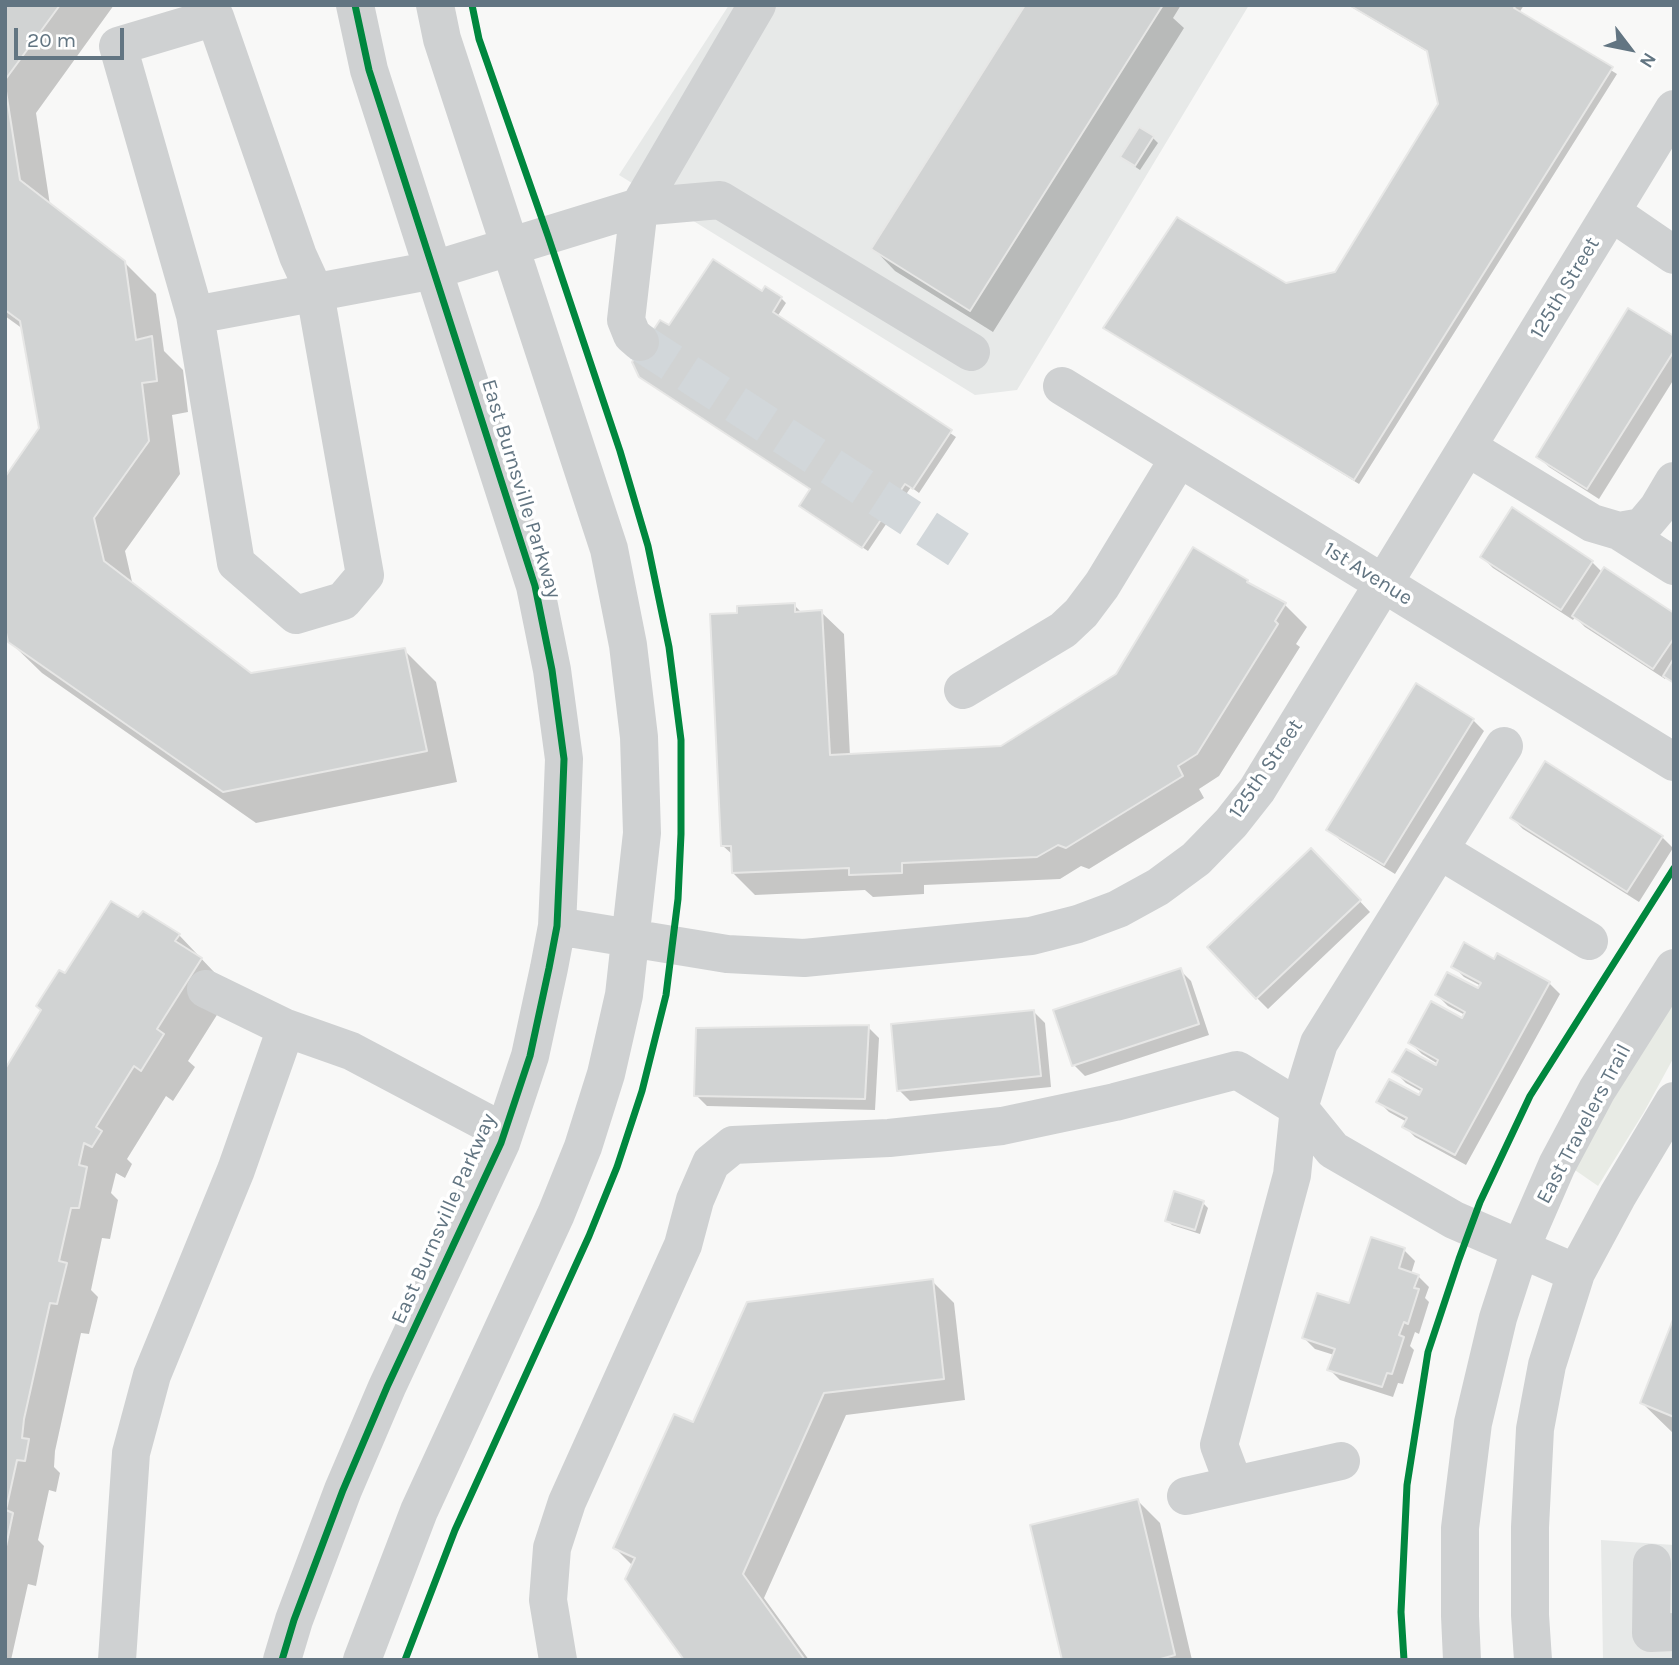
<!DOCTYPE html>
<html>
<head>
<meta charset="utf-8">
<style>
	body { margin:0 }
	#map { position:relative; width:1679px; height:1665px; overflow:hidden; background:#f8f8f7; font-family:Karla,sans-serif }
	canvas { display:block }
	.frame { position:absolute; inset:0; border:7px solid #627582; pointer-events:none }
	.north { position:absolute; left:1595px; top:14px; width:70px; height:70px; -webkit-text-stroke:5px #fff; paint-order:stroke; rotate:122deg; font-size:19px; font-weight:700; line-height:28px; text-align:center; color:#627582 }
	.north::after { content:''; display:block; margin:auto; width:24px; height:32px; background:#627582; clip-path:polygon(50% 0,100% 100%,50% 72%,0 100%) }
	.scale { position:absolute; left:14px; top:28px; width:110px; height:32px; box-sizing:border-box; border:4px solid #627582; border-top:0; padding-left:9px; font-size:21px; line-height:24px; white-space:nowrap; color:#627582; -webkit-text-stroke:5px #fff; paint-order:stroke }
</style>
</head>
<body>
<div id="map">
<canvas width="1679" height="1665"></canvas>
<div class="frame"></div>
<div class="north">N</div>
<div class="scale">20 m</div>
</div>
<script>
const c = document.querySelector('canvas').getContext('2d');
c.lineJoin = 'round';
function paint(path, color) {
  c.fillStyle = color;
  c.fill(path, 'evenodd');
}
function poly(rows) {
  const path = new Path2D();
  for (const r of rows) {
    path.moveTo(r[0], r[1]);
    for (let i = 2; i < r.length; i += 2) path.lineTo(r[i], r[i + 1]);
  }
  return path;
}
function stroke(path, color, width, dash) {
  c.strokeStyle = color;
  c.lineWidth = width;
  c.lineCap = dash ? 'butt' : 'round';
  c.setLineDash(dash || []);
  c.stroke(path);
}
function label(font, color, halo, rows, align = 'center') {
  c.font = font + ' Karla,sans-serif';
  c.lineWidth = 7;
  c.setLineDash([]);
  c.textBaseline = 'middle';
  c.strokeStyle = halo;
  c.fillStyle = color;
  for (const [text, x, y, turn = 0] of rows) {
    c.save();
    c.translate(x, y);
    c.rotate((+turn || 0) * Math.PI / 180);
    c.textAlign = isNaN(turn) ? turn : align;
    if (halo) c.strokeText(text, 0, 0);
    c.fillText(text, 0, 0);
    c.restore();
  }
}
paint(poly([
	[729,5,1249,5,1017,390,975,395,619,175],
	[1601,1540,1674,1545,1674,1660,1603,1660]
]), '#e7e9e8');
paint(poly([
	[1674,999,1674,1057,1644,1112,1598,1186,1572,1168]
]), '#e8ebe5');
paint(poly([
	[5,5,114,5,36,113,50,205,124,262,156,294,164,351,183,370,188,412,172,415,180,474,125,551,133,586,251,675,404,650,436,682,457,782,256,823,42,673,9,641,41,428,23,329,5,316],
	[1027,5,1181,5,1173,18,1184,28,993,332,895,271,873,248],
	[1348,5,1524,5,1519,13,1617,74,1359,484,1105,328,1336,273,1439,105,1429,53],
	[1153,138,1158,143,1140,170,1128,162],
	[763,293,781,298,786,303,777,317,956,437,919,493,911,487,868,551,806,510,811,490,647,382,670,328],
	[1674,338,1674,379,1599,499,1549,467,1538,456],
	[1512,510,1592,562,1602,572,1674,615,1674,684,1666,677,1665,679,1585,627,1575,617,1573,620,1493,568,1482,557],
	[1247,581,1253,587,1285,605,1307,627,1296,644,1300,647,1219,776,1199,789,1204,798,1089,869,1081,866,1060,879,924,885,924,894,873,897,865,890,755,895,733,873,733,855,723,846,739,614,794,605,802,613,821,612,844,634,850,756,1002,748,1117,676],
	[1473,720,1484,731,1395,874,1340,840,1329,829],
	[1512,818,1662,837,1673,848,1639,902,1523,829],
	[1322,861,1370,912,1268,1009,1257,998],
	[138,920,179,935,232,991,188,1061,195,1067,173,1101,166,1096,127,1159,132,1164,125,1178,116,1173,111,1193,118,1200,110,1239,102,1238,91,1290,98,1297,89,1334,81,1333,55,1451,54,1467,60,1473,56,1492,49,1490,38,1540,44,1546,36,1586,28,1584,11,1660,5,1660,5,1072,66,976],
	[1494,961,1549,983,1560,994,1466,1165,1415,1137,1404,1126,1407,1122,1389,1112,1378,1101,1420,1097,1422,1092,1406,1083,1395,1072,1436,1068,1438,1064,1422,1054,1410,1043,1462,1020,1465,1015,1448,1006,1437,995,1479,991,1481,986,1464,977,1453,966],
	[1180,970,1191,981,1209,1035,1085,1076,1074,1065],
	[1034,1012,1045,1023,1051,1087,910,1101,899,1090],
	[868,1027,879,1038,875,1110,707,1106,696,1095],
	[1203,1203,1208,1208,1200,1234,1172,1225,1167,1220],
	[1404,1250,1415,1261,1411,1274,1418,1276,1429,1287,1425,1298,1429,1302,1419,1334,1415,1332,1410,1346,1414,1350,1403,1384,1398,1383,1393,1397,1340,1380,1329,1369,1334,1355,1315,1349,1304,1338,1350,1306],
	[932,1281,954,1303,965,1400,846,1415,764,1598,809,1660,687,1660,633,1566,615,1548,694,1424],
	[1674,1322,1674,1434,1642,1403],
	[1138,1501,1160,1523,1192,1660,1063,1660]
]), '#0003');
const building = poly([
	[5,5,60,5,5,80,5,5],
	[1025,5,1163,5,970,311,871,249,1025,5],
	[1349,5,1516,5,1514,8,1613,67,1354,480,1103,328,1177,217,1286,283,1335,272,1438,104,1427,51,1349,5],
	[5,85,20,180,125,261,136,340,152,336,157,381,142,383,149,441,94,518,104,561,251,673,405,648,427,751,223,792,8,642,5,628,5,477,39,428,20,321,5,310,5,85],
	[1139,127,1154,136,1135,166,1120,157,1139,127],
	[713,259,762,291,765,286,782,297,773,312,952,430,913,489,905,484,862,548,799,506,810,489,639,377,632,362,660,320,669,325,713,259],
	[1628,308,1674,336,1674,351,1587,489,1536,457,1628,308],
	[1512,507,1593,561,1561,610,1480,557,1512,507],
	[1193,547,1248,580,1247,582,1286,603,1275,621,1278,624,1197,754,1178,766,1183,776,1066,848,1058,845,1037,857,902,863,902,873,849,875,849,868,732,873,731,846,721,846,710,614,737,613,737,606,795,603,795,612,822,610,830,755,1001,746,1116,674,1193,547],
	[1604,567,1674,613,1674,638,1653,669,1572,616,1604,567],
	[1674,658,1674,683,1663,676,1674,658],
	[1416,683,1474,719,1384,865,1326,830,1416,683],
	[1545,761,1663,836,1627,892,1510,818,1545,761],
	[1311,848,1361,900,1256,999,1207,947,1311,848],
	[111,901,138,917,143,911,180,934,175,941,202,958,157,1029,164,1034,141,1071,134,1066,96,1127,102,1131,92,1147,84,1143,79,1165,87,1167,79,1208,71,1208,59,1261,67,1263,57,1304,50,1303,39,1352,24,1419,22,1438,29,1439,25,1461,17,1460,6,1510,13,1513,5,1551,5,1069,41,1010,36,1006,59,970,65,973,111,901],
	[1464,942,1494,959,1497,953,1550,982,1455,1155,1402,1127,1407,1118,1376,1102,1389,1079,1419,1095,1422,1089,1392,1072,1406,1049,1436,1065,1438,1060,1408,1043,1431,1001,1462,1018,1465,1012,1435,995,1447,972,1478,988,1481,983,1451,967,1464,942],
	[1181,968,1199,1024,1072,1066,1053,1010,1181,968],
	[1034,1010,1041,1076,897,1091,891,1024,1034,1010],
	[869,1025,865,1099,694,1096,696,1028,869,1025],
	[1174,1191,1204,1201,1195,1230,1165,1221,1174,1191],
	[1371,1237,1405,1248,1399,1268,1419,1275,1414,1288,1419,1289,1408,1324,1404,1322,1399,1335,1404,1337,1392,1374,1387,1373,1382,1387,1327,1370,1335,1349,1302,1338,1317,1293,1349,1303,1371,1237],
	[933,1279,944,1379,824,1393,743,1574,805,1660,684,1660,625,1579,635,1558,613,1548,674,1414,693,1422,747,1302,933,1279],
	[1674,1317,1674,1417,1640,1403,1674,1317],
	[1138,1499,1175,1655,1157,1660,1062,1660,1030,1525,1138,1499]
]);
paint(building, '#d1d3d3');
stroke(building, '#e7e7e6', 2);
stroke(poly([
	[640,342,961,551]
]), '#d2d7da', 38, [38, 19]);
stroke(poly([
	[215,17,298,256,315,293,365,575,343,601,296,615,236,563,195,315,118,46,215,17],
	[1611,212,1674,255],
	[195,315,434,270,639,207,720,200,971,352],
	[640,342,632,335,626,320,639,207,757,5],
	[1062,386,1674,762],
	[1467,447,1592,523,1619,531,1642,527,1658,508,1674,481],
	[1619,531,1674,566],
	[963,690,1063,630,1081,613,1102,585,1179,458],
	[1439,850,1589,941],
	[557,926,727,954,804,958,1031,936,1078,924,1118,909,1158,887,1196,859,1231,823,1257,790,1674,109],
	[206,989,286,1028],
	[1234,1485,1219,1445,1292,1175,1299,1108,1319,1043,1504,746],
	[1186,1496,1341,1461],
	[1652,1563,1651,1633,1674,1632],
	[117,1660,131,1453,152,1375,236,1170,286,1028,351,1051,504,1132],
	[282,1660,294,1620,343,1490,387,1387,501,1143,530,1056,549,968,557,926,561,837,564,759,552,670,535,586,369,70,355,5],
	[362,1660,419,1511,556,1214,583,1147,606,1074,624,995,642,833,639,737,628,645,609,549,442,39,435,5],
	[558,1660,548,1600,552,1548,567,1502,683,1245,695,1200,711,1163,733,1145,889,1138,1002,1126,1115,1102,1237,1070,1299,1108,1333,1150,1454,1220,1576,1273],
	[1462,1660,1460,1616,1460,1528,1473,1423,1498,1318,1520,1250,1557,1165,1597,1090,1674,968],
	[1533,1660,1530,1615,1530,1527,1535,1429,1547,1365,1576,1273,1618,1195,1674,1101]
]), '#cfd1d2', 38);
stroke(poly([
	[282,1660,294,1620,343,1490,387,1387,501,1143,530,1056,549,968,557,926,561,837,564,759,552,670,535,586,369,70,355,5],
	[405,1660,455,1530,589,1236,617,1167,642,1091,666,995,678,899,681,834,681,740,669,647,648,546,620,451,548,236,479,39,472,5],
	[1404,1660,1401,1612,1407,1485,1428,1352,1459,1259,1480,1202,1530,1096,1674,868]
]), '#00873e', 7);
label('21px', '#627582', '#fff', [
	["125th Street",1565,288,-59],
	["East Burnsville Parkway",521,489,73],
	["1st Avenue",1368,574,32],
	["125th Street",1266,769,-56],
	["East Travelers Trail",1584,1124,-62],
	["East Burnsville Parkway",444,1219,-66]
]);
</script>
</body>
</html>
